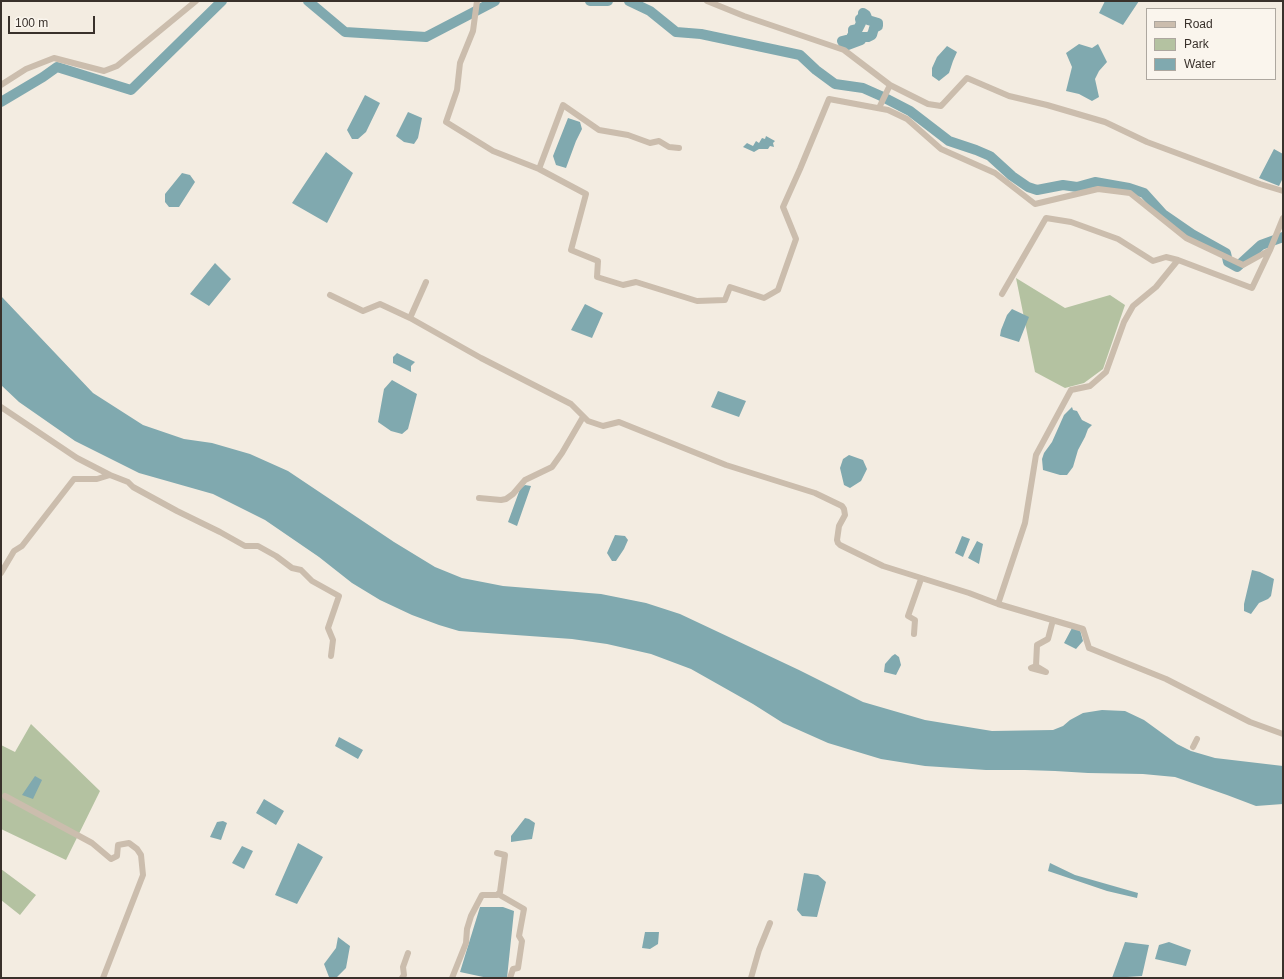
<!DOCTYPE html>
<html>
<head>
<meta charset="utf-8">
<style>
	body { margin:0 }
	#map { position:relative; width:1284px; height:979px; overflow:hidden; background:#f3ece1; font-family:Arial,sans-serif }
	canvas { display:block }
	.frame { position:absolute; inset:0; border:2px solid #39312b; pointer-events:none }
	.legend { position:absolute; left:1146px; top:8px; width:130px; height:72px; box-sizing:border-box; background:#faf5ed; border:1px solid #ada79f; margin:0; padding:5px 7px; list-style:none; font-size:12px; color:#39312b }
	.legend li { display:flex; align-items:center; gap:8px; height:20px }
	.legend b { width:20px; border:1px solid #ada79f }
	.scale { position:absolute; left:8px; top:16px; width:87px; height:18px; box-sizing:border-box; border:2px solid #39312b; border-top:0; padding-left:5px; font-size:12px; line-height:14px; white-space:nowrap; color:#39312b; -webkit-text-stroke:3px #faf5ed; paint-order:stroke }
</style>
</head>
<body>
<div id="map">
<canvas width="1284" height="979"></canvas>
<div class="frame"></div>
<ul class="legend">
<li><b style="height:5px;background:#cbbdad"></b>Road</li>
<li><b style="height:11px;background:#b4c2a1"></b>Park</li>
<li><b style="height:11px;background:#80a9af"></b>Water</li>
</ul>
<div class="scale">100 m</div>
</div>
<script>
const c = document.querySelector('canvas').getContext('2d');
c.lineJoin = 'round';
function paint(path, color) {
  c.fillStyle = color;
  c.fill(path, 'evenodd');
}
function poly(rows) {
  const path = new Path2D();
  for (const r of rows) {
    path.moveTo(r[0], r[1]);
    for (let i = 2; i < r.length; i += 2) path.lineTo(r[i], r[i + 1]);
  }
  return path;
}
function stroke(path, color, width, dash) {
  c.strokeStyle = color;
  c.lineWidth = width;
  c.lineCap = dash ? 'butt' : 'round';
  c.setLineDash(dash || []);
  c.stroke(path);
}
paint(poly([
	[1016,278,1065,308,1110,295,1125,305,1103,369,1084,383,1065,388,1035,372],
	[31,724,100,791,66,860,1,829,1,745,15,752],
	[1,869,36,895,20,915,1,900]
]), '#b4c2a1');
paint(poly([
	[1105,1,1139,1,1123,25,1099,13],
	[1079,44,1092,48,1098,44,1107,62,1099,71,1095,79,1099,97,1092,101,1079,94,1066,91,1072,67,1066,53],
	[947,46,957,52,953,61,949,73,939,81,932,76,932,68,937,57],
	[365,95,380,103,366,132,358,139,352,139,347,130],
	[408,112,422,118,418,138,414,144,404,142,396,136],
	[568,118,580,122,582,129,576,141,566,168,556,165,553,156],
	[766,136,775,141,773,143,774,147,770,146,768,149,759,149,754,152,743,147,747,143,753,146,756,141,759,143,762,138,765,139],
	[1274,149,1283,154,1283,178,1279,186,1259,178],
	[326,152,353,173,327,223,292,203],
	[182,173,190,175,195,182,179,207,169,207,165,202,165,194],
	[215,263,231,279,209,306,190,294],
	[1,296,93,393,143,425,184,439,212,443,250,454,288,471,394,542,435,567,462,578,503,586,601,594,646,603,680,614,799,670,863,702,925,720,992,731,1053,730,1063,726,1070,720,1083,713,1102,710,1125,711,1144,720,1177,744,1191,751,1215,758,1283,766,1283,804,1256,806,1227,795,1175,777,1143,774,1088,773,1055,771,1025,770,986,770,925,766,881,759,828,743,783,723,753,704,691,669,651,654,607,644,572,639,459,631,439,625,412,615,380,600,352,583,319,557,265,520,213,494,139,473,75,441,19,402,1,385],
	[585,304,603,313,592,338,571,330],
	[1012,309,1029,317,1019,342,1000,336,1001,330,1007,315],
	[397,353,415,362,411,366,411,372,393,363,393,357],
	[392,380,417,394,408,429,402,434,391,431,378,422,384,389],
	[718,391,746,401,739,417,711,407],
	[1072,407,1073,410,1077,411,1082,420,1092,425,1088,429,1085,437,1078,450,1073,467,1067,475,1060,475,1043,470,1042,459,1044,453,1052,442,1064,415],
	[849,455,863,460,867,469,861,481,850,488,844,485,840,468,843,459],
	[525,485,531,486,517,526,508,522,520,489],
	[615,535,625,536,628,540,624,549,616,561,612,561,607,553],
	[962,536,970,539,963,557,955,553],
	[977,541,983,544,979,564,968,558],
	[1252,570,1260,572,1274,579,1271,596,1268,599,1259,603,1251,614,1244,611,1244,604],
	[1072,628,1080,630,1083,641,1076,649,1064,643],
	[895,654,899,657,901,665,896,675,884,672,885,664,892,656],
	[339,737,363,750,358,759,335,746],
	[35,776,42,780,33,799,22,795],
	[264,799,284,811,276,825,256,813],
	[525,818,529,819,535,823,532,839,511,842,511,836],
	[223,821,227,823,221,840,210,837,217,822],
	[298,843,323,857,297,904,275,895],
	[242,846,253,851,244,869,232,863],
	[1050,863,1075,875,1138,893,1137,898,1107,891,1048,871],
	[804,873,818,875,826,882,817,917,802,916,797,910],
	[480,907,503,907,514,911,507,978,488,978,460,972],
	[645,932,659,932,658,944,650,949,642,948],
	[338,937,350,946,346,968,336,978,334,978,329,977,324,964,336,948],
	[1125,942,1149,945,1142,976,1112,978],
	[1169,942,1191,950,1186,966,1155,959,1159,945]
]), '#80a9af');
stroke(poly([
	[308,1,345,32,426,37,495,1],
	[590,1,608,1],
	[629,1,650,11,676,32,701,34,800,55,816,70,835,84,863,88,881,96,910,111,949,141,976,150,990,156,1012,176,1028,187,1037,190,1063,185,1077,187,1095,182,1129,188,1144,193,1163,214,1192,234,1226,253,1228,262,1237,267,1261,245,1283,237],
	[863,13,866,15,868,20,878,23,878,26,874,28,872,35,868,37,860,37,861,40,845,46,842,41,850,39,853,34,853,30,858,29,861,23,860,19,863,17,863,13],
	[1,102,43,77,57,67,131,90,222,1]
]), '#80a9af', 10);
stroke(poly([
	[477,1,473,31,460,63,457,90,446,122,493,151,539,169,586,194,571,250,598,261,597,277,623,285,636,282,697,301,725,300,730,287,764,298,778,290,796,239,783,207,800,169,829,99,888,110,907,119,941,149,995,173,1035,204,1098,189,1130,193,1186,238,1243,265,1270,250],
	[707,1,744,16,844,50,890,85,928,104,941,106,967,78,1009,96,1047,105,1105,122,1147,142,1260,184,1283,191],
	[1,85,26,69,54,58,104,71,117,66,196,1],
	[879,108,890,85],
	[539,169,563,105,599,130,628,135,650,143,659,141,669,147,679,148],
	[1002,294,1046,218,1071,222,1118,239,1153,261,1166,257,1178,260],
	[330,295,363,311,380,304,410,318,481,358,571,404,588,421,603,426,619,422,726,465,815,493,842,506,844,509,845,515,839,526,837,540,838,543,840,545,883,566,969,593,998,604,1083,629,1089,648,1166,679,1250,722,1283,734],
	[410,318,426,282],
	[1,407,77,458,110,475],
	[479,498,501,500,506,499,513,494,525,480,552,467,562,453,583,417],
	[1,573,14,551,22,546,74,479,97,479,110,475,128,482,133,487,177,511,220,532,245,546,258,546,276,556,292,568,301,570,312,581,339,596,328,628,333,640,331,656],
	[998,604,1025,523,1036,455,1071,390,1090,386,1106,372,1124,322,1133,306,1156,287,1178,260,1252,288,1270,250,1283,218],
	[914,634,915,620,908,616,921,579],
	[1036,666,1031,668,1046,672,1036,666,1037,645,1048,639,1053,620],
	[1193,747,1197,739],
	[5,796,92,843,111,859,117,856,118,845,129,843,137,849,141,855,143,875,103,978],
	[498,894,524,909,519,936,522,941,518,968,513,969,510,978],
	[402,978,404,975,403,967,408,953],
	[452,978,466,943,467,929,471,916,482,895,497,895,500,892,505,855,497,853],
	[751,978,759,950,770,923]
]), '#cbbdad', 6);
</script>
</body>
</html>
